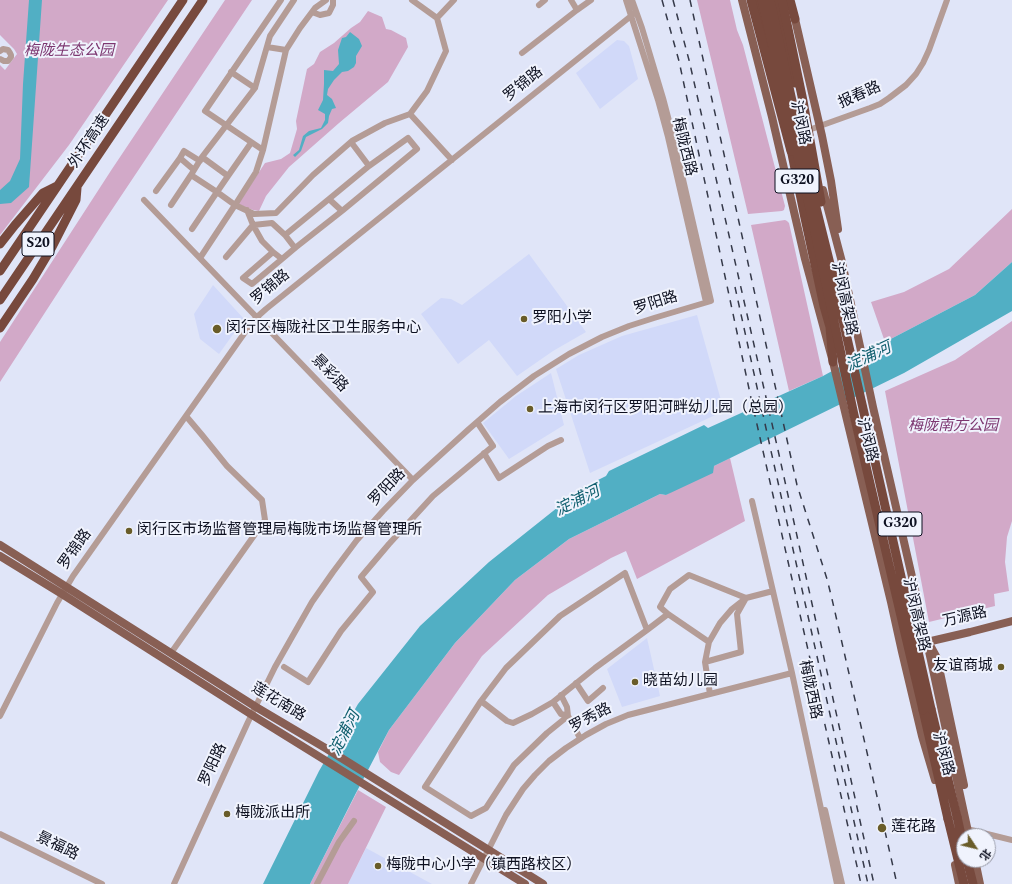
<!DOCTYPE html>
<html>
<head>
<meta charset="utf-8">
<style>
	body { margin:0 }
	#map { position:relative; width:1012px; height:884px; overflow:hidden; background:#e0e5f8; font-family:Spectral,"Noto Sans SC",serif }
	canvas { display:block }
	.north { position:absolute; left:956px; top:828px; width:40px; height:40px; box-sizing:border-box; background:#f0f3fd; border:1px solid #9598a5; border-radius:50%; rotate:125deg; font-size:11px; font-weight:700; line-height:16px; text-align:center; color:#0d1020 }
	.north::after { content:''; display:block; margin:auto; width:14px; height:18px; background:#695c29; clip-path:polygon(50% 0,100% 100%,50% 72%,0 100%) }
</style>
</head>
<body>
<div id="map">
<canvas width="1012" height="884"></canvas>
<div class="north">北</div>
</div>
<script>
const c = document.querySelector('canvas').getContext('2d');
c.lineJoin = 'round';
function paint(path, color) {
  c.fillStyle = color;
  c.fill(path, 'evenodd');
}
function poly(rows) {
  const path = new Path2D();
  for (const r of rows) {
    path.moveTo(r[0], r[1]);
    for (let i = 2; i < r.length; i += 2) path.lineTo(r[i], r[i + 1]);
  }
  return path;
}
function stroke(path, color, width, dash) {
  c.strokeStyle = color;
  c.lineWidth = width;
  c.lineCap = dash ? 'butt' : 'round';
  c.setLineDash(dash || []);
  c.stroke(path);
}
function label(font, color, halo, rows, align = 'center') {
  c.font = font + ' Spectral,"Noto Sans SC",serif';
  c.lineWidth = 4;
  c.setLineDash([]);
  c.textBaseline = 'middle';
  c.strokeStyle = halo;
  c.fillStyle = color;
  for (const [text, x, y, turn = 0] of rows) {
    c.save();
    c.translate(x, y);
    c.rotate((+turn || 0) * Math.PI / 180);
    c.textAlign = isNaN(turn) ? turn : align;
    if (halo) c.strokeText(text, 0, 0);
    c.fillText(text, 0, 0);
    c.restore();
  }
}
paint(poly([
	[617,40,624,41,629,46,638,79,600,109,576,73],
	[529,254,586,332,553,351,517,376,489,340,458,364,421,314,441,298,451,299,462,305],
	[213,285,244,319,219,354,200,339,194,314],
	[697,315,724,411,590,473,556,369,579,355,622,336],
	[551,373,564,425,509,459,483,423,516,396],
	[647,638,660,696,622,707,607,669],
	[366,848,432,884,348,884]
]), '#d1d9f9');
paint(poly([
	[0,0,168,0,69,145,0,235,0,65,5,70,17,54,14,49,0,35],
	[225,0,252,0,103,223,0,382,0,342,112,169],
	[697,0,730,0,737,30,743,45,785,206,784,210,782,211,748,214],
	[368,11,382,17,386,29,391,30,406,38,408,47,388,82,339,123,297,160,289,167,266,196,259,211,253,210,238,204,265,163,281,159,290,153,297,129,296,121,307,69,314,64,320,52,334,43,351,28,360,22],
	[1012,209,1012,262,975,295,885,342,871,302,904,292,949,269],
	[785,220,787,221,789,223,823,376,789,391,751,225],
	[1012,321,1012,521,1007,537,1005,562,1009,591,994,594,995,606,929,622,885,391,955,360],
	[730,458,745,521,637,579,626,551,611,558,548,595,482,656,399,775,391,772,380,762,378,752,389,730,455,643,515,580,569,539,660,494,666,495,714,466],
	[358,790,386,807,348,884,310,884]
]), '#d2a9c8');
paint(poly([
	[29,0,42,0,29,187,11,203,0,204,0,190,10,181,20,159,23,84],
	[350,32,359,39,362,46,356,56,356,63,354,67,348,71,342,72,334,80,328,89,327,95,332,99,336,108,332,109,329,116,328,123,322,129,306,137,301,151,295,157,293,155,299,150,303,136,309,131,321,128,325,120,325,114,318,110,323,100,324,84,324,70,333,71,339,64,338,50,342,38,346,37],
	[1012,262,1012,311,904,373,714,466,713,473,666,495,660,494,569,539,515,580,455,643,389,730,356,793,310,884,263,884,319,771,358,704,420,626,489,562,582,488,606,476,609,471,704,425,708,428,823,376,885,342,975,295]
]), '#51afc4');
stroke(poly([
	[626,0,658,100,668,137,706,302],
	[539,5,545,0],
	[577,10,591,0],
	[312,12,320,15,329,13,333,5,333,0],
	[437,18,454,0],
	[267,47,286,50],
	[0,51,3,49,8,50,10,53,11,55,11,57,8,61,4,61,0,59],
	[522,53,577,10,571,0],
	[231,72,255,88],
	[410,114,427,91,446,51,437,18,412,0],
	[806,131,870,108,880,104,889,98,906,85,916,74,923,63,929,50,947,0],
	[263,150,205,111,281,0],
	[202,157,255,88,270,36,294,0],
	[194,170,180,158,184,151,200,161],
	[228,176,251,143],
	[156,191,180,158],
	[144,200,413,480],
	[171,205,191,175],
	[342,211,329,199,369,166],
	[192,229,217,192,191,175,202,157,228,176,217,192,235,205,256,172,263,150,286,50,300,28,315,8,326,0],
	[295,248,285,235,329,199],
	[273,252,262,241,253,225,272,223,285,235],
	[226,257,253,225,247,210],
	[200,258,235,205,254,214,276,213,313,175,352,141,385,123,410,114,452,160],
	[282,259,273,252,243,278,252,284,282,259,295,248,342,211,417,149,408,138,369,166,351,142],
	[484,453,499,478,548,446,561,440],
	[752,501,792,673,837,884],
	[668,614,660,607,670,589,689,575,746,598,732,609,720,623,709,642,705,662],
	[647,630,668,614,709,642],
	[171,653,265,520,262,500,227,466,202,435,186,416],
	[284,667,308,682,341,631,373,592,361,577,389,544,433,496,493,446,477,422],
	[576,683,588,701,603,688],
	[710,694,705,662,741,652,737,614,746,598,773,591],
	[481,701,506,668,560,616,625,573,647,630,595,668,553,702,532,714,513,723,507,721,481,701,425,787,471,816,486,808,514,765,547,733,568,716,580,738],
	[553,702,561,714,568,716,567,707,561,695],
	[0,716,57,603,73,576,248,328,257,317,266,309,636,12],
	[825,810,842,884],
	[965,829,967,829,1012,840],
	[0,834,102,884],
	[174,884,248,722,275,667,292,637,312,602,333,572,357,540,383,511,413,480,469,429,500,402,534,376,569,354,602,337,629,326,654,318,711,301,673,136,663,98,642,28,632,0],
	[317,884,339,842,354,821],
	[471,884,506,815,523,789,535,775,549,761,566,748,586,735,606,724,628,715,792,673]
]), '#b49c96', 6);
stroke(poly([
	[742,0,772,117,805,259,833,362,891,602,902,652,922,736,935,780],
	[795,19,822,136,831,181,838,229],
	[823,190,842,262,873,407,927,642,969,836],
	[0,545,256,707,327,749,543,884],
	[0,556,62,594,252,715,525,884],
	[931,647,937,658,964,785],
	[911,649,927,642,970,632,1012,621],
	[975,860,980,884],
	[955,865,959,884]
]), '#885f54', 8);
stroke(poly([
	[757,0,768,49],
	[776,0,795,83],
	[790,0,795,19],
	[790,144,805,218,824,306,830,327,833,362],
	[0,244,15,225,43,193,57,186],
	[0,271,183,0],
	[0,300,203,0],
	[0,328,33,279,52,247,76,200,77,188],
	[931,709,957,817],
	[923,710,948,819],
	[967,860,973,884]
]), '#77493d', 9);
stroke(poly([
	[662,0,679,61,751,398,861,884],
	[673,0,689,60,778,450,874,884],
	[690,0,797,485,827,579,832,599,897,884],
	[735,287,771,451,868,884]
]), '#353949', 1.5, [7, 7]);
stroke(poly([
	[751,0,791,151],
	[762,0,810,209,854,415,923,710],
	[770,0,809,179,833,276,931,709],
	[782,0,803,101,821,202],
	[957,817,964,848],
	[948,819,964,884]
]), '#77493d', 9);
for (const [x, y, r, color] of [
	[524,319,4,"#695c29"],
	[217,329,5,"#695c29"],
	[530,409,4,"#695c29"],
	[129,531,4,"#695c29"],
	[1001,667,4,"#695c29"],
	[635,682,4,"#695c29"],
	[227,814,4,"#695c29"],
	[882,828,5,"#695c29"],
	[378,866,4,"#695c29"]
]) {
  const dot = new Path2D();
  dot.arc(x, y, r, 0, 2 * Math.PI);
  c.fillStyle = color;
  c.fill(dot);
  stroke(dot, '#f0f3fd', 1.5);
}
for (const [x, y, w] of [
	[797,181,44],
	[38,244,32],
	[900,524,44]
]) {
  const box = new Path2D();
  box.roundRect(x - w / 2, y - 12, w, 24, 3);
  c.fillStyle = '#f0f3fd';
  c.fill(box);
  stroke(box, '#0d1020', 1);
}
label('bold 14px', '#0d1020', null, [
	["G320",797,181],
	["S20",38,244],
	["G320",900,524]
]);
label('italic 15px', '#7c3670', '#f0f3fd', [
	["梅陇生态公园",69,52],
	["梅陇南方公园",953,427]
]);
label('15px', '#0d1020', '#f0f3fd', [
	["罗锦路",524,85,-39],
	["报春路",860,96,-24],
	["沪闵路",799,123,78],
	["外环高速",90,142,-56],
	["梅陇西路",683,147,76],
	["罗锦路",271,288,-40],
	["沪闵高架路",843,299,78],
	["罗阳路",656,304,-17],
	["景彩路",329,374,46],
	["沪闵路",866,440,76],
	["罗阳路",388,488,-46],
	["罗锦路",76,550,-55],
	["沪闵高架路",915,615,77],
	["万源路",965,618,-13],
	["梅陇西路",809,690,78],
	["莲花南路",278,703,31],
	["罗秀路",591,719,-28],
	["沪闵路",942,754,75],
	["罗阳路",214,765,-65],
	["景福路",57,847,26]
]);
label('15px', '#0d1020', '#f0f3fd', [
	["罗阳小学",532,319],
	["闵行区梅陇社区卫生服务中心",226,329],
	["上海市闵行区罗阳河畔幼儿园（总园）",538,409],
	["闵行区市场监督管理局梅陇市场监督管理所",137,531],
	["友谊商城",993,667,"right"],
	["晓苗幼儿园",643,682],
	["梅陇派出所",235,814],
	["莲花路",891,828],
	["梅陇中心小学（镇西路校区）",386,866]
], 'left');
label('italic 16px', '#0f5e6d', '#f0f3fd', [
	["淀浦河",869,358,-25],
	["淀浦河",578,502,-27],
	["淀浦河",346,734,-63]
]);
</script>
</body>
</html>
